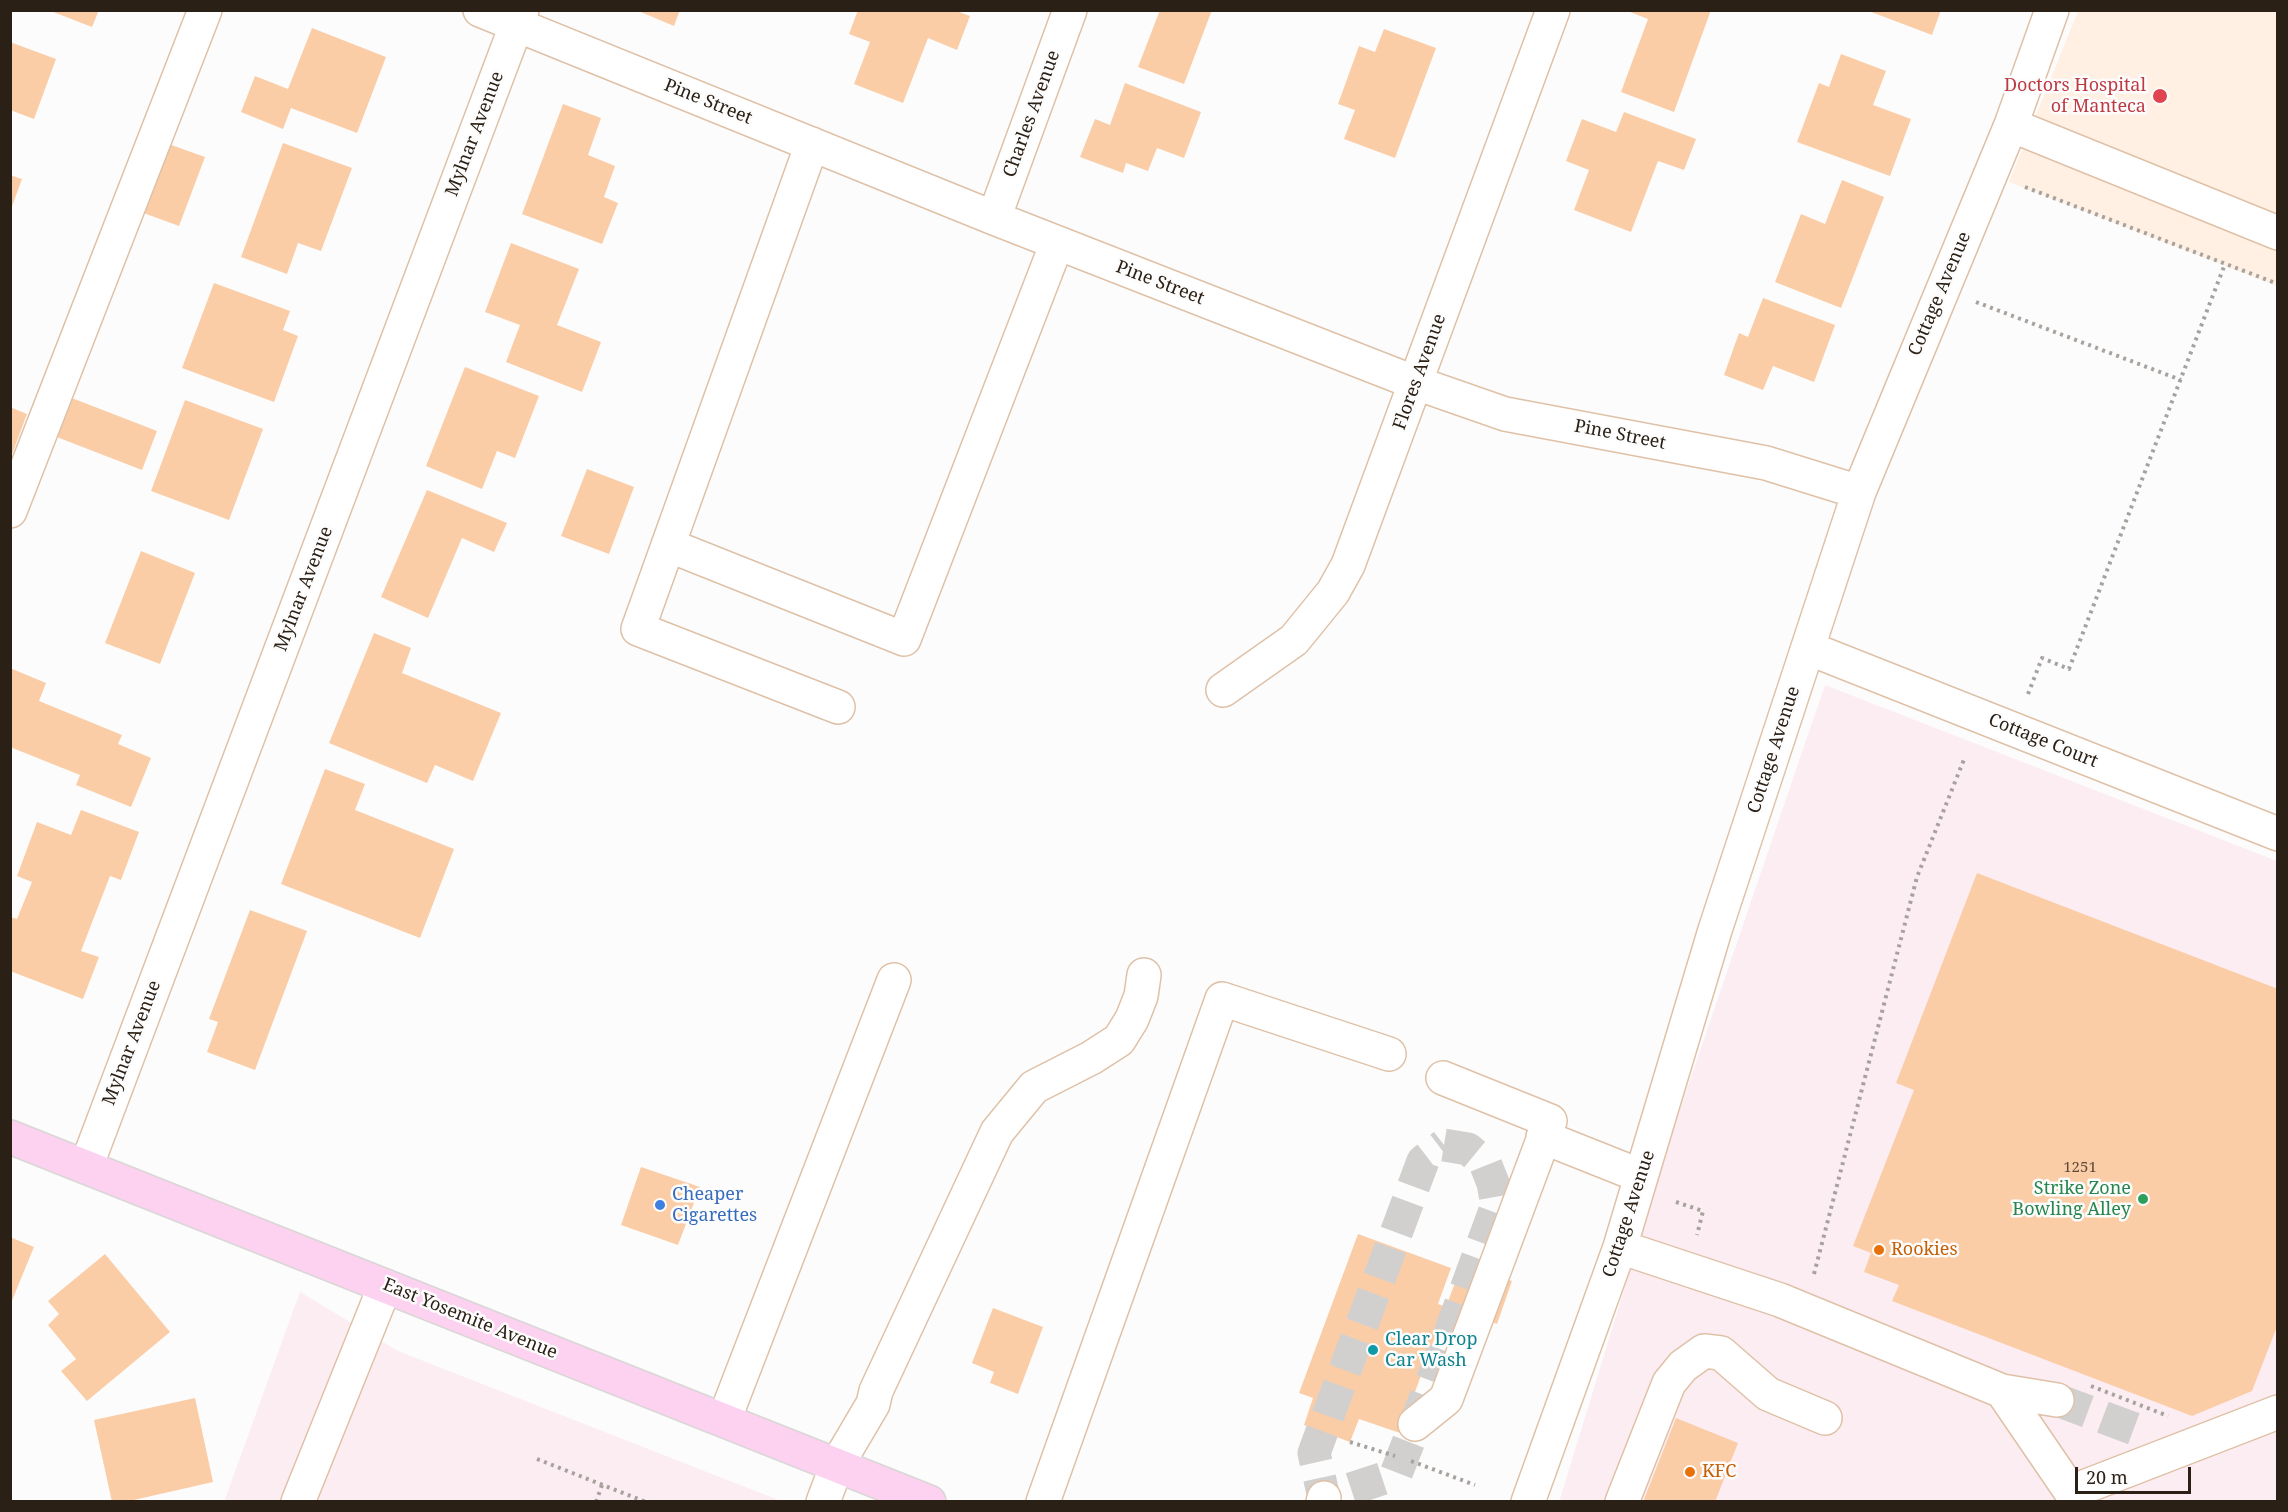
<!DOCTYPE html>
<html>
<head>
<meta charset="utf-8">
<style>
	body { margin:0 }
	#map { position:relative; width:2288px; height:1512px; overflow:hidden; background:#fcfcfc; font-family:"Noto Serif",serif }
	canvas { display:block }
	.frame { position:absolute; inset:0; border:12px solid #2b2016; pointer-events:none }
	.scale { position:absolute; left:2075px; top:1467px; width:116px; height:27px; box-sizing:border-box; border:3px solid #2b2016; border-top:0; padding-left:8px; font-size:18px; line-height:21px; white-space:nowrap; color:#2b2016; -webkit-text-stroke:4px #fcfcfc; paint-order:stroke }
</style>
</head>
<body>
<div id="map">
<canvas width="2288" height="1512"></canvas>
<div class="frame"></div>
<div class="scale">20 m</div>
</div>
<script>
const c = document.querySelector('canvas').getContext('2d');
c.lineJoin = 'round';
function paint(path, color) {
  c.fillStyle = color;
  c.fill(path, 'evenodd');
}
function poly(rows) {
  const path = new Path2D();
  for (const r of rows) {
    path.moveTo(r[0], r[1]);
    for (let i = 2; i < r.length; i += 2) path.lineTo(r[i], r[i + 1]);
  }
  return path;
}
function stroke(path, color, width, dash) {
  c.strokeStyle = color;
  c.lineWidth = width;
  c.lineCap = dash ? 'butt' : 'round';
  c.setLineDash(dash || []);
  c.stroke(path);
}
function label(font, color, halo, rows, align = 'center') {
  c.font = font + ' "Noto Serif",serif';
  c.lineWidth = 5;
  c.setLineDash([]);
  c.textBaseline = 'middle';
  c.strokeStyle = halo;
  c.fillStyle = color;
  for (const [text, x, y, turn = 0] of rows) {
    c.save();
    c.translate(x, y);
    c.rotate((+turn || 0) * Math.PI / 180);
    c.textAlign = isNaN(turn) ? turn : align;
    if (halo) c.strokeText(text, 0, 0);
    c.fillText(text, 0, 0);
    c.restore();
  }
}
paint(poly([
	[1825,685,2277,861,2277,1501,1559,1502,1675,1124],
	[300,1292,398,1351,781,1501,224,1502]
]), '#fcedf3');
paint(poly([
	[2078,11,2277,11,2277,286,2009,182]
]), '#fff0e3');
paint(poly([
	[48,10,99,10,92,27],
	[636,10,680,10,674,26],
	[858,10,954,10,970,16,957,50,928,38,903,103,854,84,870,42,849,34],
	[1160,10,1212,10,1184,84,1138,67],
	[1625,10,1711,10,1674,112,1621,92,1648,19],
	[1866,10,1941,10,1932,35],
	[312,28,386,57,357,133,291,108,283,129,241,112,255,76,288,89],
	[1384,29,1436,48,1395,158,1344,139,1355,110,1338,104,1359,46,1375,52],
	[10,42,56,59,34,119,10,110],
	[1841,54,1886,71,1873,105,1911,119,1890,176,1797,142,1819,83,1829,87],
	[1125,83,1201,112,1184,158,1157,148,1148,171,1126,163,1123,173,1080,157,1095,119,1110,125],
	[563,104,601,118,588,155,615,166,604,197,618,203,602,244,522,214],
	[1624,112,1696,139,1684,170,1658,161,1631,232,1574,210,1589,170,1566,161,1582,119,1616,132],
	[163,142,205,157,179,226,138,211],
	[283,143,352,168,321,251,298,243,287,274,241,257],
	[10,175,22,179,11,209,10,209],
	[1842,180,1884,197,1841,308,1775,282,1801,214,1825,224],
	[511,243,579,269,557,325,601,342,582,392,506,362,520,325,485,312],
	[214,283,290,311,283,330,298,336,274,402,182,368],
	[1763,298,1835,325,1814,382,1773,366,1763,390,1724,375,1739,333,1748,337],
	[465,367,539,396,515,458,497,451,482,489,426,466],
	[64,395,157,431,142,470,49,434],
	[185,400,263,429,229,520,151,491],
	[10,407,27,414,11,457,10,457],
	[587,469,634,487,609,554,561,536],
	[427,490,507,523,494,552,462,538,428,618,381,597],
	[141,551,195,573,160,664,105,643],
	[374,633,411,648,402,673,501,713,473,781,435,765,427,783,329,743],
	[10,668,46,683,39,701,122,735,118,744,151,758,131,807,76,785,80,775,10,747],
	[325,769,365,784,355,810,454,849,420,938,281,884],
	[81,810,139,832,121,880,110,876,81,951,99,957,83,999,10,971,10,917,17,919,32,882,17,876,37,822,71,835],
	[1977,873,2278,989,2278,1324,2252,1391,2192,1416,1892,1301,1899,1285,1864,1272,1871,1253,1853,1246,1914,1090,1896,1083],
	[250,910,307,931,255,1070,207,1052,218,1022,209,1019],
	[641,1167,700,1187,678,1245,621,1225],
	[1358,1234,1451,1268,1438,1304,1446,1307,1400,1433,1359,1419,1350,1442,1304,1425,1313,1398,1299,1393],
	[10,1237,34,1247,11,1303,10,1303],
	[105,1254,170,1332,87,1401,61,1371,76,1359,48,1325,59,1314,48,1301],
	[1463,1262,1512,1281,1497,1324,1447,1304],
	[993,1308,1043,1327,1018,1394,990,1383,994,1372,972,1363],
	[195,1398,213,1482,125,1502,112,1502,94,1420],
	[1676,1418,1738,1443,1715,1502,1643,1502]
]), '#fbcda7');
stroke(poly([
	[1444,1145,1468,1149,1485,1163,1493,1183,1497,1205,1436,1371,1396,1474,1324,1498,1314,1453,1423,1161,1444,1145],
	[2057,1400,2148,1434]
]), '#d2d0ce', 33, [33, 16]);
const minor = poly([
	[480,10,994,218,1416,383,1505,414,1766,463,1859,492],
	[2011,125,2278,233],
	[812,144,638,629,838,707],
	[994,218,1070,10],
	[10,511,205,10],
	[668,545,904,639,1057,243],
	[1808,648,2278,834],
	[1223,690,1294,640,1333,592,1348,565,1553,10],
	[1543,1137,1641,1176],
	[86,1167,522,10],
	[1620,1247,1780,1300,2002,1391,2071,1492,2278,1412],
	[2002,1391,2057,1400],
	[724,1420,894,980],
	[1415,1424,1446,1399,1550,1121,1443,1078],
	[298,1502,385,1286],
	[823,1502,837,1465,873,1404,876,1391,997,1132,1034,1087,1091,1058,1119,1040,1132,1019,1141,996,1144,975],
	[1043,1502,1222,999,1389,1054],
	[1323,1502,1324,1498],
	[1528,1502,1620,1247,1715,930,1859,492,2011,125,2052,10],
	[1622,1502,1669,1383,1683,1366,1704,1351,1721,1353,1768,1394,1825,1418]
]);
const major = poly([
	[10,1137,929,1502]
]);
stroke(minor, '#dfc1a7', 36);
stroke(major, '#d9d7d5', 36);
stroke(poly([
	[2025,187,2278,284],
	[1976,302,2181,380],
	[2028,694,2042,658,2069,669,2225,264],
	[1676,1202,1703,1211,1697,1235],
	[1814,1274,1917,877,1965,757],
	[2091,1386,2168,1416],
	[1350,1442,1395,1456],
	[537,1459,646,1502],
	[1411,1461,1475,1485],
	[596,1502,602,1485]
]), '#a7a29e', 4, [3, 4.5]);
stroke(minor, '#fff', 33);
stroke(major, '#fdd1f0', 33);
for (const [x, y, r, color] of [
	[2160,96,8,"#e0444e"],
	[2143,1199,6,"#2e9e5b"],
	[660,1205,6,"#3f7fe0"],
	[1879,1250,6,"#e8710a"],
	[1373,1350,6,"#0f9aa8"],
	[1690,1472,6,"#e8710a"]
]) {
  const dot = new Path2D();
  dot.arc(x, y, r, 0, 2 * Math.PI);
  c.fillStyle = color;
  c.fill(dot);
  stroke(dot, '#fcfcfc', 2);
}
label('15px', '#5f4b3a', null, [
	["1251",2080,1168]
]);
label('18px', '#be3a42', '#fcfcfc', [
	["Doctors Hospital",2146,86],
	["of Manteca",2146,107]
], 'right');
label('18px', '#2b2016', '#fcfcfc', [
	["Pine Street",708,102,22],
	["Charles Avenue",1032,114,-70],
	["Mylnar Avenue",475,134,-69],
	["Pine Street",1160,283,21],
	["Cottage Avenue",1940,294,-67],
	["Flores Avenue",1420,372,-70],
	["Pine Street",1620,435,11],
	["Mylnar Avenue",304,589,-69],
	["Cottage Court",2043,741,22],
	["Cottage Avenue",1774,750,-72],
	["Mylnar Avenue",132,1043,-69],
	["Cottage Avenue",1629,1214,-72],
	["East Yosemite Avenue",470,1319,22]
]);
label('18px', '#27864d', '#fcfcfc', [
	["Strike Zone",2131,1189],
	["Bowling Alley",2131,1210]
], 'right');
label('18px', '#366cbe', '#fcfcfc', [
	["Cheaper",672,1195],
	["Cigarettes",672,1216]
], 'left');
label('18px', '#c56008', '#fcfcfc', [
	["Rookies",1891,1250],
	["KFC",1702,1472]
], 'left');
label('18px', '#0d838f', '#fcfcfc', [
	["Clear Drop",1385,1340],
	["Car Wash",1385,1361]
], 'left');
</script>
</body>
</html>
